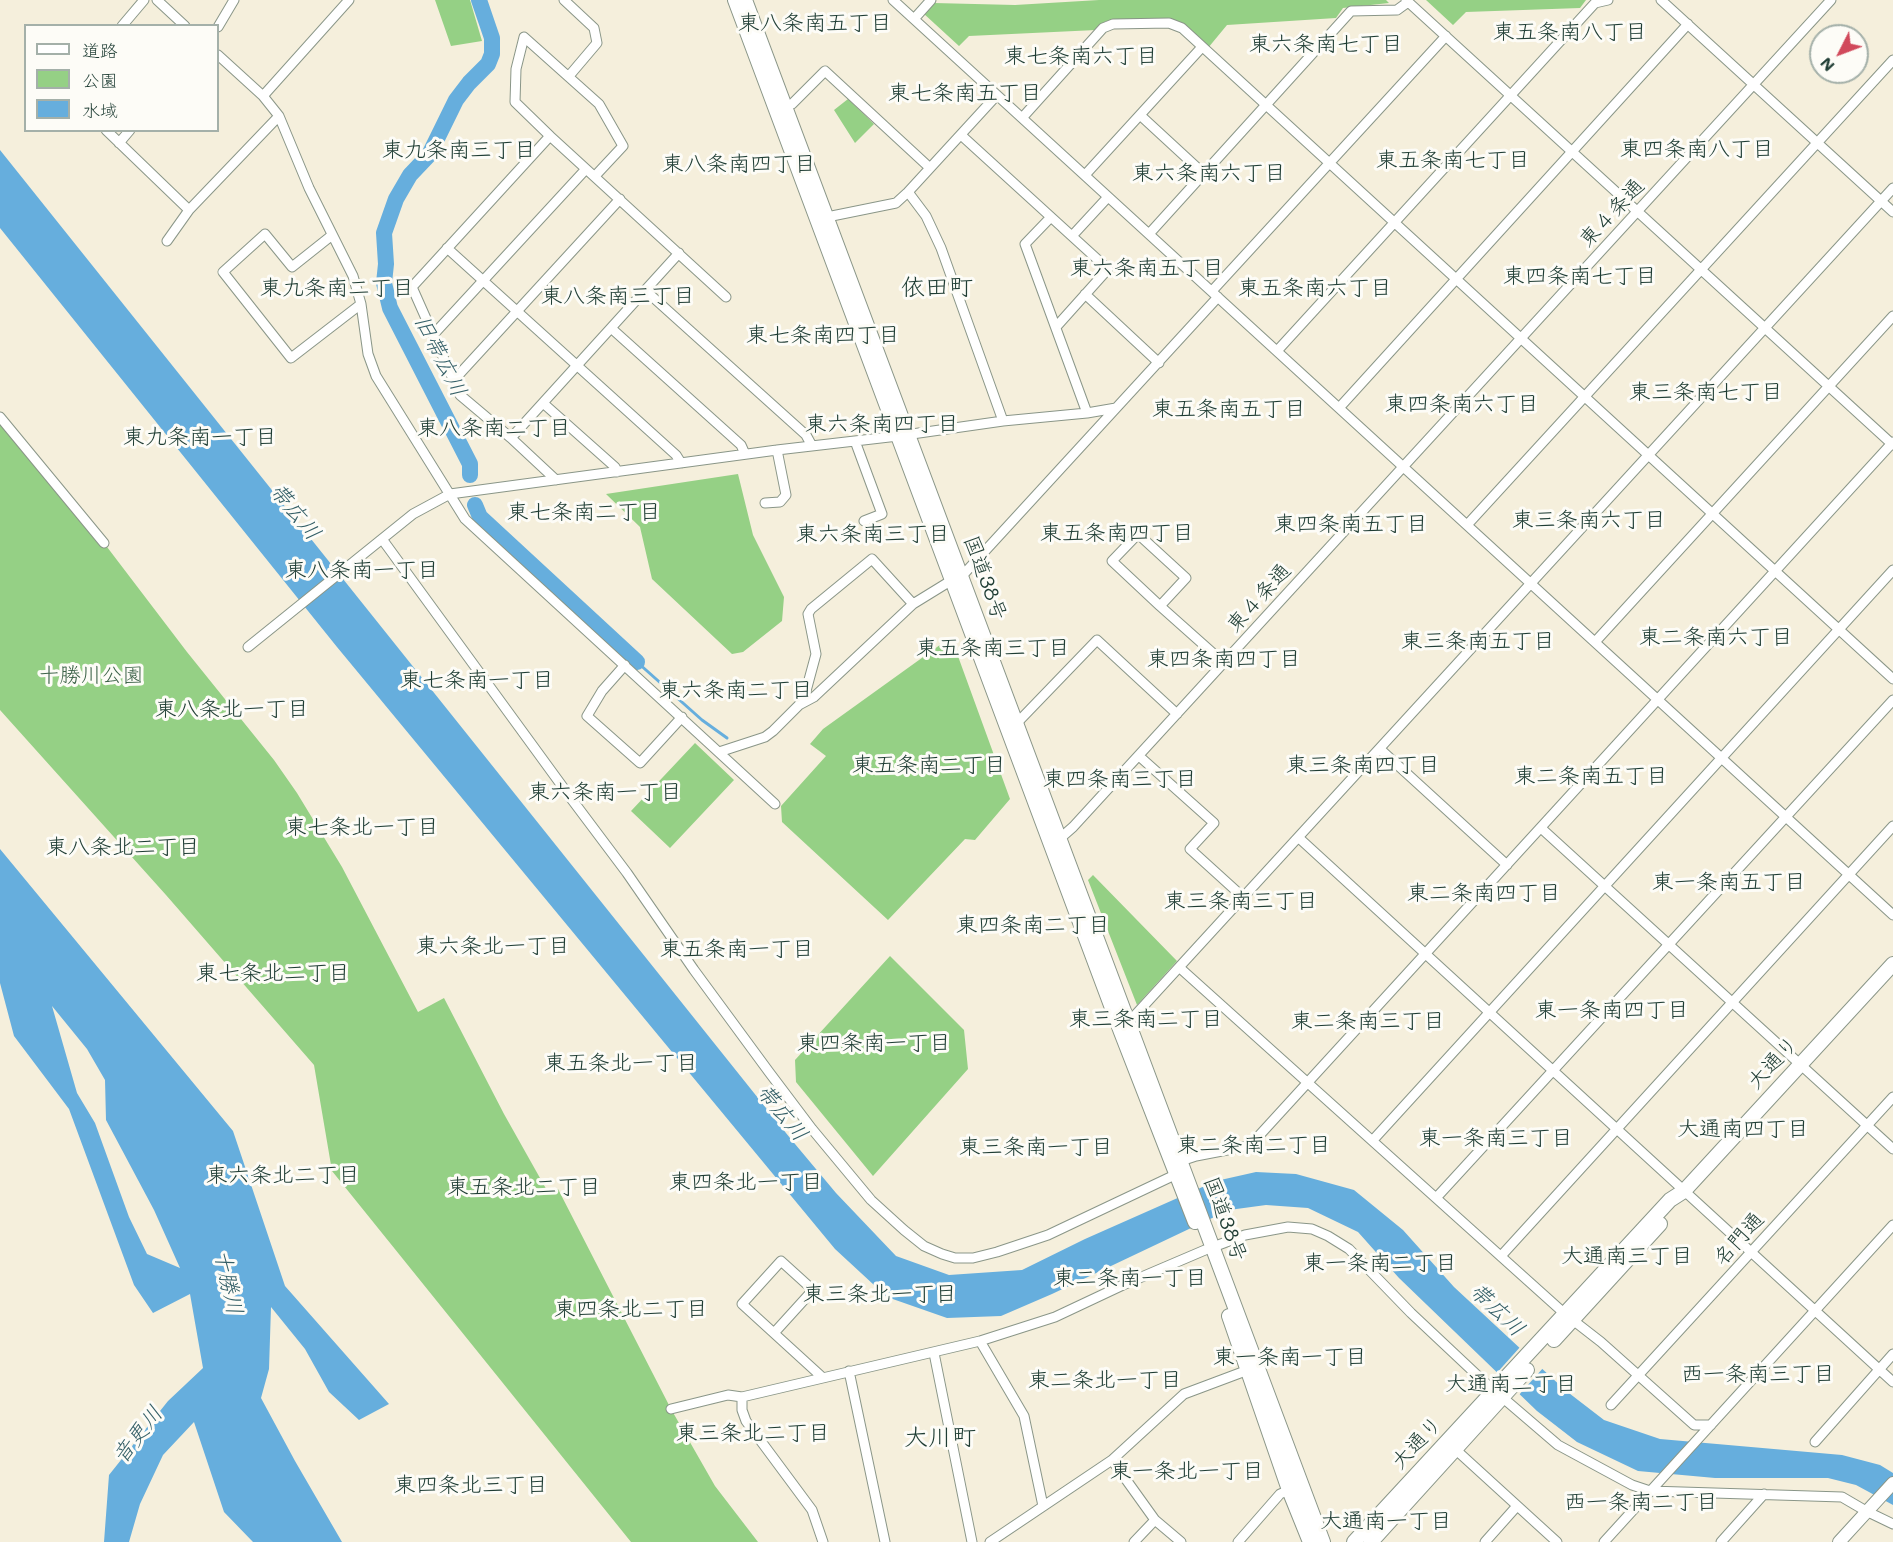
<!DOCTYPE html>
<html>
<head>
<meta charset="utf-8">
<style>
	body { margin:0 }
	#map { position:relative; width:1893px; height:1542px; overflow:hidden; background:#f5efdc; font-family:Mali,"Klee One",sans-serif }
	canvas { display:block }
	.legend { position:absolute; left:24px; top:24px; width:195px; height:108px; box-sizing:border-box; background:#fdfcf7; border:2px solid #a4b0a9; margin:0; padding:8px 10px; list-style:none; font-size:18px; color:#1f3d34 }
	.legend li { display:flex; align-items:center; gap:12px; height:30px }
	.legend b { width:30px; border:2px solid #a4b0a9 }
	.north { position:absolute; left:1809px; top:24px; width:60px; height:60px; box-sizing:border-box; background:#fdfcf7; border:2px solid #a4b0a9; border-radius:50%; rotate:228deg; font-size:16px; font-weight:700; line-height:24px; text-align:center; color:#1f3d34 }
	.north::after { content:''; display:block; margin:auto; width:21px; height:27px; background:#d1495b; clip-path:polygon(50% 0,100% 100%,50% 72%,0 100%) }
</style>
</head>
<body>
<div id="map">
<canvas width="1893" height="1542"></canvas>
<ul class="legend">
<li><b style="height:8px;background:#fff"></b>道路</li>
<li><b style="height:16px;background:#95d085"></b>公園</li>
<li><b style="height:16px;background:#66aedd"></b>水域</li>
</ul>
<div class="north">N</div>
</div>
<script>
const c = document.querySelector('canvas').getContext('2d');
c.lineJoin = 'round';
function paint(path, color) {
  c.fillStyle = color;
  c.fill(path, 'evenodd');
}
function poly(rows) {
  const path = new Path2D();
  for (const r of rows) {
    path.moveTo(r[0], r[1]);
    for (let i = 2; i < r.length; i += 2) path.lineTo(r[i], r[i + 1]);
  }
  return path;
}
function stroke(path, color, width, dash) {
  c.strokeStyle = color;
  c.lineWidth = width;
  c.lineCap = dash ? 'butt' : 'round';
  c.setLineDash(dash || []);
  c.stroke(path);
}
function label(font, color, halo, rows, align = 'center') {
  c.font = font + ' Mali,"Klee One",sans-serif';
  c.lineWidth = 6;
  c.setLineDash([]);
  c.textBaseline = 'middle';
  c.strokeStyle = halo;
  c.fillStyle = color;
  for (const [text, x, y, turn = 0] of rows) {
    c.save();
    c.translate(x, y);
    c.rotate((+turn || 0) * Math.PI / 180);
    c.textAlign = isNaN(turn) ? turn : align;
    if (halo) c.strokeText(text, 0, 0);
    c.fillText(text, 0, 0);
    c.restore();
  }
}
paint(poly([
	[435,0,470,0,482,41,451,46],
	[1099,0,1386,0,1389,3,1343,8,1336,18,1227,25,1208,48,1179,21,1106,21,1096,30,969,36,959,46,923,13,934,3,1015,5],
	[1426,0,1586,0,1580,8,1466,12,1453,25],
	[848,99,874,124,855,143,834,110],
	[0,417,104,543,187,652,274,760,297,793,342,867,418,1012,444,998,504,1114,549,1194,558,1189,671,1409,715,1486,758,1542,631,1542,332,1171,314,1065,166,895,0,710],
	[738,474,753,535,784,597,782,621,743,652,732,654,652,579,640,527,606,494],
	[951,637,1010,799,975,840,965,839,888,920,782,822,781,806,826,756,810,744,823,729],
	[695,743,734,780,670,848,631,811],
	[1093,875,1177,961,1137,1005,1088,880],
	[890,956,964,1030,968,1069,873,1176,796,1082,795,1060]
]), '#95d085');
paint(poly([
	[0,150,790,1138,836,1193,896,1256,949,1275,1022,1270,1085,1239,1216,1181,1256,1172,1296,1174,1354,1190,1403,1230,1454,1287,1565,1390,1604,1420,1660,1439,1842,1455,1880,1465,1893,1473,1893,1505,1856,1485,1828,1478,1715,1478,1638,1471,1577,1442,1537,1411,1399,1278,1358,1232,1308,1208,1266,1205,1229,1210,1052,1294,1001,1316,947,1318,887,1297,835,1249,768,1168,337,647,0,228],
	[0,849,233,1131,285,1286,389,1404,359,1420,329,1392,305,1349,271,1307,269,1369,261,1398,295,1461,342,1542,253,1542,224,1512,194,1422,163,1455,140,1504,129,1542,104,1542,109,1475,168,1401,203,1368,190,1294,153,1313,134,1285,69,1109,14,1036,0,983],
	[52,1006,87,1049,105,1080,106,1120,154,1210,180,1268,147,1254,129,1217,95,1123,77,1093]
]), '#66aedd');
paint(poly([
	[1521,1346,1544,1367,1518,1396,1495,1375]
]), '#f5efdc');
stroke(poly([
	[637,662,702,720,727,738]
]), '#66aedd', 3);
stroke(poly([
	[470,475,470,464,390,308,384,283,386,264,384,233,396,199,410,175,429,155,456,100,469,83,488,64,492,54,492,38,479,0],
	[475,505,480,517,637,662]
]), '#66aedd', 16);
const minor = poly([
	[157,0,185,26],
	[564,0,594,28,597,43,569,76],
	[893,0,1893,915],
	[1406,0,1893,445],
	[1661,0,1893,212],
	[914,19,931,0],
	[122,26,144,0],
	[218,27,234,0],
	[218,55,263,96,279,116,309,188,353,276,361,304,368,354,376,376,465,519,775,804],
	[263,96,349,0],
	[785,106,792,104,825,71,930,168],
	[1140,115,1204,174],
	[1022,118,1103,28,1113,24,1169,23,1182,28,1893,679],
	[106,130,189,210],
	[961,135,1108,269,1056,327],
	[550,136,412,287,460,395,511,438,556,480],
	[119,143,130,130],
	[1085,175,1202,47],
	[595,176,623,146,599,104,524,37,516,69,515,102,550,136,726,297],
	[908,192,926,216,941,248,1003,421],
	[827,217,896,203,908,192,997,95],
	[1051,217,1025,244,1087,413],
	[1149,234,1351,11,1397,10,1408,2],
	[331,236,292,267,265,234,223,272,291,358,361,304],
	[1072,236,1108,197],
	[167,241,189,210,279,116],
	[447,248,676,455,681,463],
	[646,291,806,435,812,446],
	[1212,291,1446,36],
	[1085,294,1159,363],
	[611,328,741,445,745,454],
	[433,335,586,169],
	[1277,351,1595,3,1608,0],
	[453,381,620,199],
	[543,403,615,467,617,472],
	[1339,408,1688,24],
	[0,417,104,543],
	[511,438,679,253],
	[855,441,882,514,864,521],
	[765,503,780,502,786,495,777,450],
	[1467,525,1893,60],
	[382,539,573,801,627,873,694,970,769,1072,812,1129,871,1200,904,1230,924,1246,942,1254,955,1258,973,1258,997,1252,1048,1235,1179,1173],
	[962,576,1218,297],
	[1160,606,1186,578,1138,534,1112,561,1160,606,1224,663],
	[1595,642,1893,316],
	[248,647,413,514,450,494,777,450,898,436,1003,421,1087,413,1116,408],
	[625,665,602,691,587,716,640,763,682,717],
	[803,702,816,654,808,614,811,609,872,559,913,604],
	[1016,724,1097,640,1177,714],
	[1380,749,1507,865],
	[719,752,765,737,773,731,799,705,814,697,913,604,952,580],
	[1139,756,1214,823,1190,849,1244,898],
	[1541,828,1893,1149],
	[1299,838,1893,1382],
	[1057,841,1073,827,1831,0],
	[1180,968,1565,1314,1601,1342,1694,1425,1711,1425],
	[1127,1024,1893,188],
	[1373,1140,1893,570],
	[1175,1163,1196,1156,1248,1146,1256,1139,1893,442],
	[1436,1198,1893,700],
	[1501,1256,1893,826],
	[774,1333,813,1290,781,1261,742,1304,822,1377],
	[980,1341,1024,1416,1043,1506],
	[934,1353,972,1542],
	[849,1371,885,1542],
	[742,1397,742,1410,746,1421,812,1510,823,1542],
	[1502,1397,1558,1445,1632,1485,1650,1491,1842,1497,1866,1511,1893,1524],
	[1611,1405,1893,1097],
	[671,1409,728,1395,742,1397,980,1341,1055,1317,1123,1285,1205,1250,1245,1235,1288,1227,1312,1229,1328,1236,1349,1249,1411,1313,1494,1391],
	[1815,1442,1893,1354],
	[1455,1449,1557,1542],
	[1112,1460,1155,1520,1181,1542],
	[990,1542,1112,1460,1184,1394,1248,1370],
	[1134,1542,1155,1520],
	[1238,1542,1280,1494,1289,1490],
	[1485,1542,1517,1506],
	[1604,1542,1893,1225],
	[1721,1542,1764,1494]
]);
const major = poly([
	[1839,1542,1893,1483]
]);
const highway = poly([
	[735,0,1121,1032,1195,1222],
	[745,0,1323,1542],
	[1229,1316,1289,1490,1310,1542],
	[1554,1340,1660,1224],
	[1354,1542,1670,1200,1684,1191,1893,964],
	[1371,1542,1527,1370]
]);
stroke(minor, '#8a9688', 11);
stroke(major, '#8a9688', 14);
stroke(highway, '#8a9688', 16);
stroke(minor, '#fff', 9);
stroke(major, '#fff', 12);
stroke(highway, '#fff', 14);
label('21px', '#1f3d34', '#fdfcf7', [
	["東４条通",1612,213,-47],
	["国道38号",985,578,70],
	["東４条通",1259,598,-48],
	["大通り",1773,1063,-47],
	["国道38号",1225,1219,70],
	["名門通",1739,1239,-48],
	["大通り",1417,1443,-47]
]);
label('21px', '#3c6248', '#fdfcf7', [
	["十勝川公園",91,676]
]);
label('22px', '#1f3d34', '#fdfcf7', [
	["東八条南五丁目",815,23],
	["東五条南八丁目",1570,32],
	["東六条南七丁目",1326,44],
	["東七条南六丁目",1081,56],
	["東七条南五丁目",965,93],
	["東四条南八丁目",1697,149],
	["東九条南三丁目",459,150],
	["東五条南七丁目",1453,160],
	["東八条南四丁目",739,164],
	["東六条南六丁目",1209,173],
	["東六条南五丁目",1147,268],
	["東四条南七丁目",1580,276],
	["東九条南二丁目",337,288],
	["東五条南六丁目",1315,288],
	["東八条南三丁目",618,296],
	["東七条南四丁目",823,335],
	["東三条南七丁目",1706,392],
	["東四条南六丁目",1462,404],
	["東五条南五丁目",1229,409],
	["東六条南四丁目",882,424],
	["東八条南二丁目",494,428],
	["東九条南一丁目",200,437],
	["東七条南二丁目",584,512],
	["東三条南六丁目",1589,520],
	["東四条南五丁目",1351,524],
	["東五条南四丁目",1117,533],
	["東六条南三丁目",873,534],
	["東八条南一丁目",362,570],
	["東二条南六丁目",1716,637],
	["東三条南五丁目",1478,641],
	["東五条南三丁目",993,648],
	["東四条南四丁目",1224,659],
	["東七条南一丁目",477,680],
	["東六条南二丁目",736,690],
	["東八条北一丁目",232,709],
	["東五条南二丁目",929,765],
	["東三条南四丁目",1363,765],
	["東二条南五丁目",1591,776],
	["東四条南三丁目",1120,779],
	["東六条南一丁目",605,792],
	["東七条北一丁目",362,827],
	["東八条北二丁目",123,847],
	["東一条南五丁目",1729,882],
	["東二条南四丁目",1484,893],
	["東三条南三丁目",1241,901],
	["東四条南二丁目",1033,925],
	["東六条北一丁目",493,946],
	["東五条南一丁目",737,949],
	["東七条北二丁目",273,973],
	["東一条南四丁目",1612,1010],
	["東三条南二丁目",1146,1019],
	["東二条南三丁目",1368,1021],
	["東四条南一丁目",874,1043],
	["東五条北一丁目",621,1063],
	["大通南四丁目",1743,1129],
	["東一条南三丁目",1496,1138],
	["東二条南二丁目",1254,1145],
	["東三条南一丁目",1036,1147],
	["東六条北二丁目",283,1175],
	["東四条北一丁目",746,1182],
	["東五条北二丁目",524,1187],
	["大通南三丁目",1627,1256],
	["東一条南二丁目",1380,1263],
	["東二条南一丁目",1130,1278],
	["東三条北一丁目",880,1294],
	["東四条北二丁目",631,1309],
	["東一条南一丁目",1290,1357],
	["西一条南三丁目",1758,1374],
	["東二条北一丁目",1105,1380],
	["大通南二丁目",1511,1384],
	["東三条北二丁目",753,1433],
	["東一条北一丁目",1187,1471],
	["東四条北三丁目",471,1485],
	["西一条南二丁目",1641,1502],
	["大通南一丁目",1386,1521]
]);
label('italic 22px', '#345f67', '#fdfcf7', [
	["旧帯広川",440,356,63],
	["帯広川",295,512,51],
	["帯広川",782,1113,51],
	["十勝川",228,1282,78],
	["帯広川",1497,1310,44],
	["音更川",138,1435,-52]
]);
label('24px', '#1f3d34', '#fdfcf7', [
	["依田町",937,288],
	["大川町",940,1438]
]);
</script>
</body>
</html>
